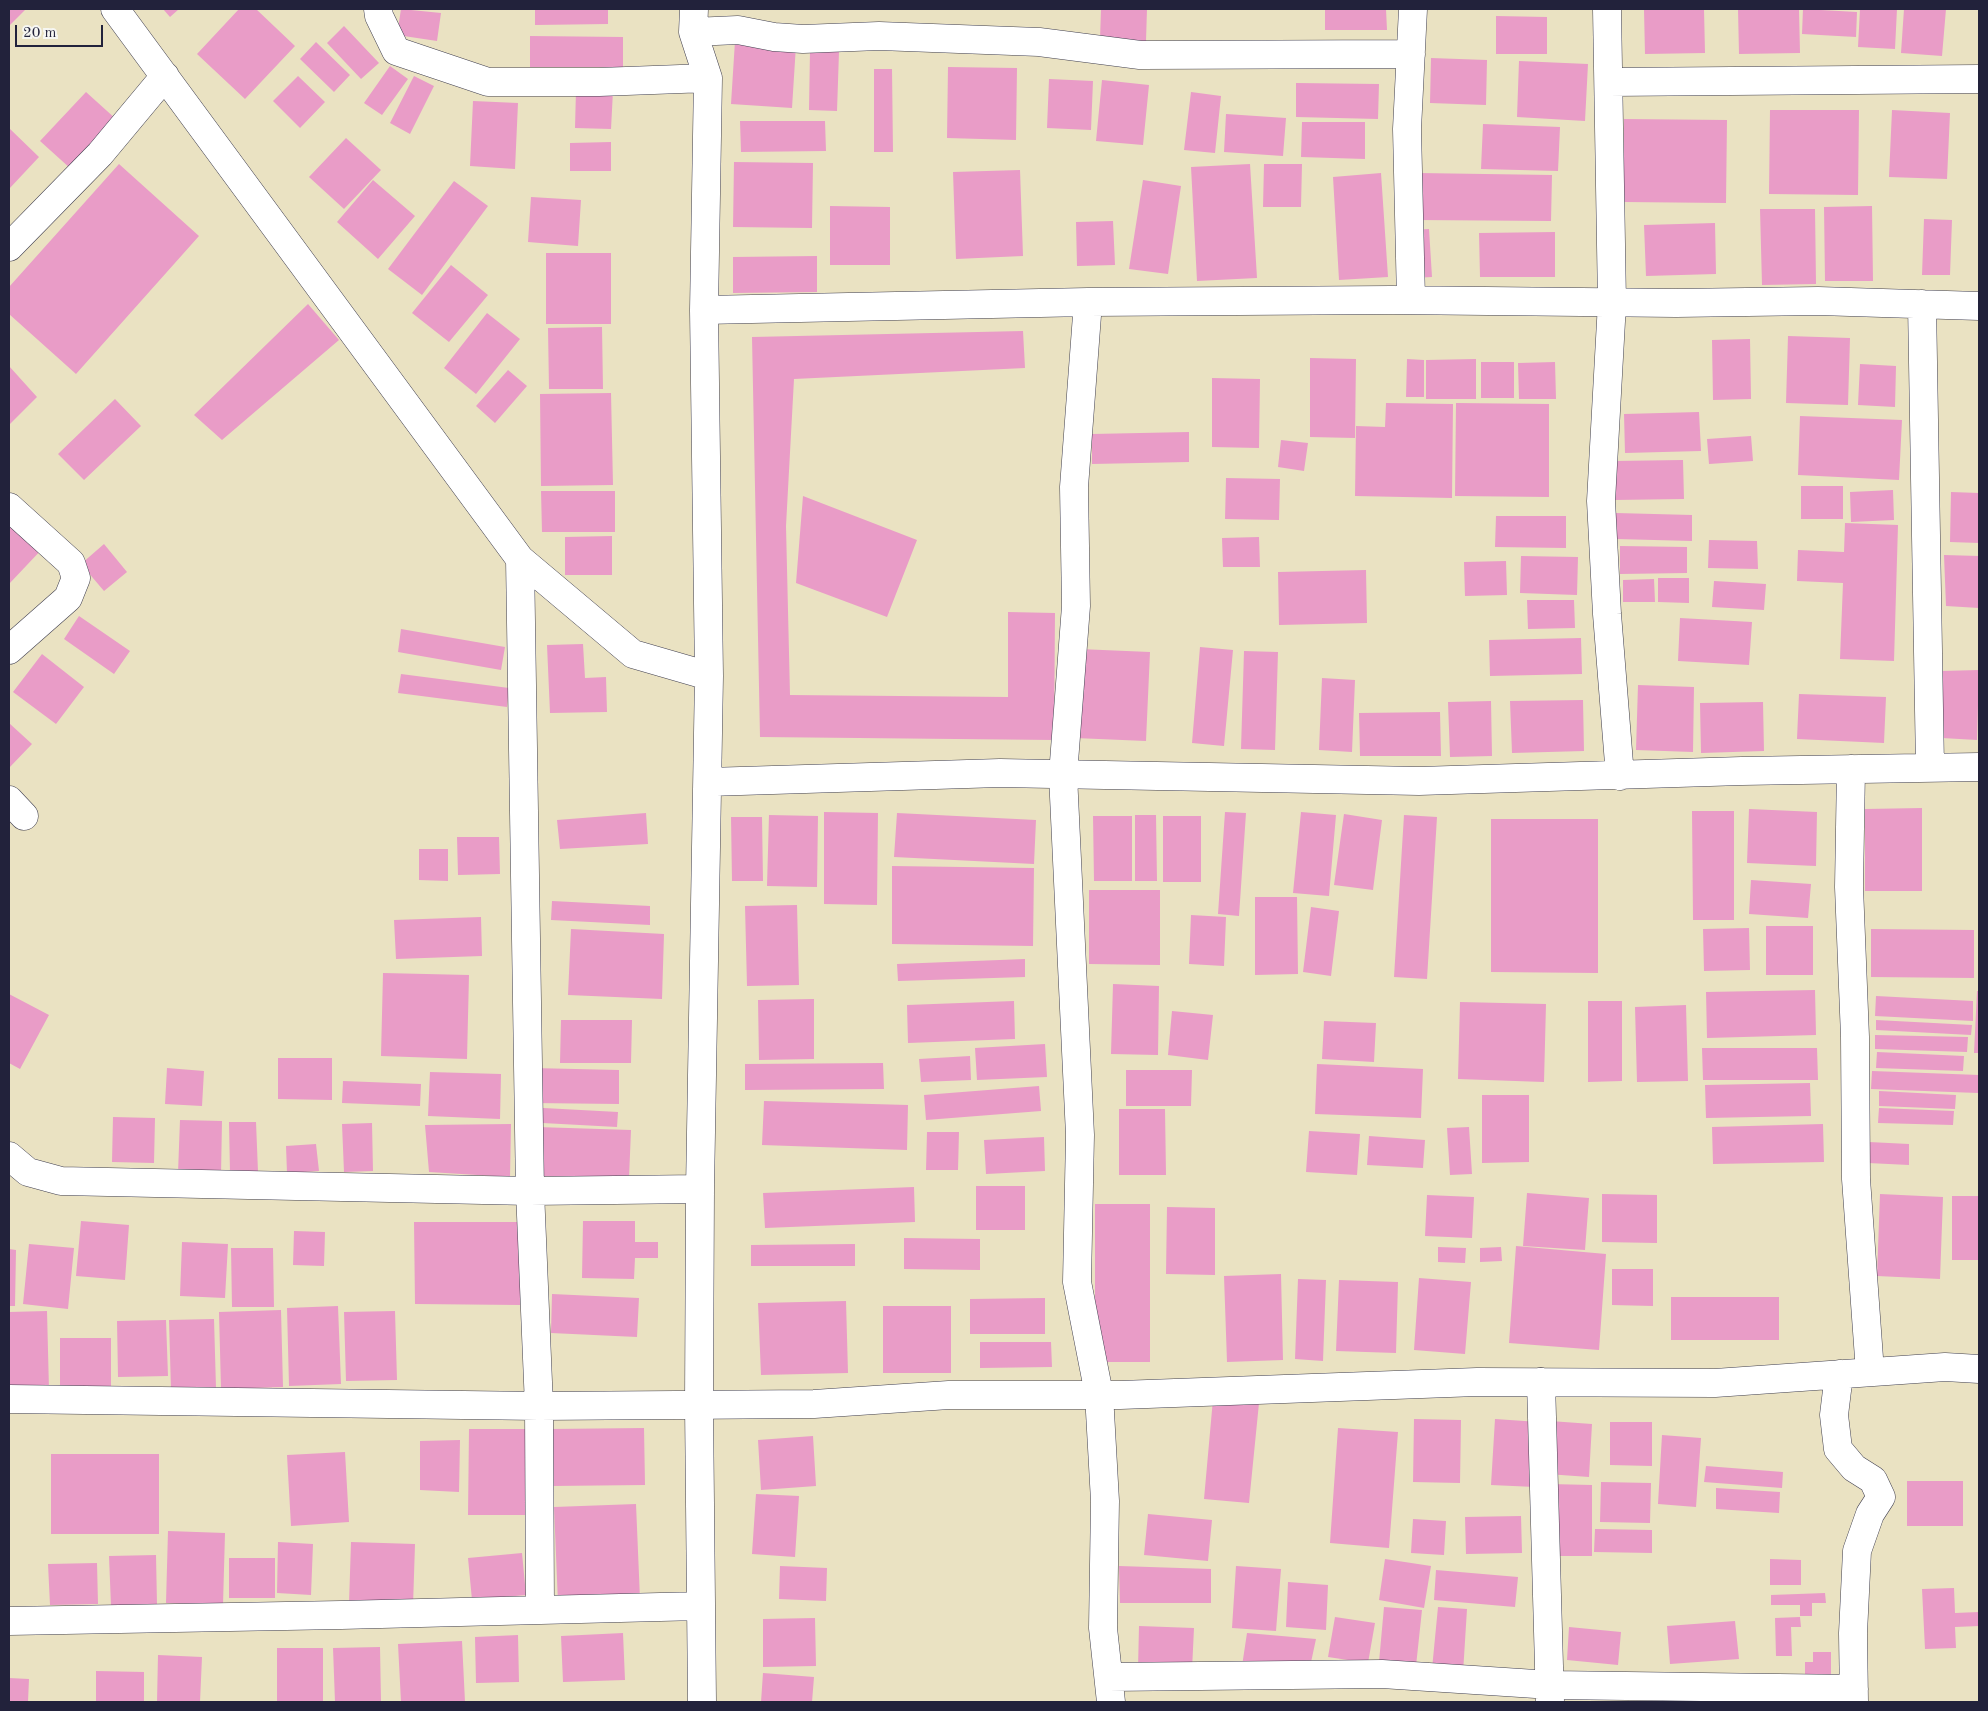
<!DOCTYPE html>
<html>
<head>
<meta charset="utf-8">
<style>
	body { margin:0 }
	#map { position:relative; width:1988px; height:1711px; overflow:hidden; background:#eae2c2; font-family:"Old Standard TT",serif }
	canvas { display:block }
	.frame { position:absolute; inset:0; border:10px solid #22223b; pointer-events:none }
	.scale { position:absolute; left:15px; top:25px; width:88px; height:22px; box-sizing:border-box; border:2px solid #22223b; border-top:0; padding-left:6px; font-size:15px; line-height:18px; white-space:nowrap; color:#22223b; -webkit-text-stroke:4px #f6f6f2; paint-order:stroke }
</style>
</head>
<body>
<div id="map">
<canvas width="1988" height="1711"></canvas>
<div class="frame"></div>
<div class="scale">20 m</div>
</div>
<script>
const c = document.querySelector('canvas').getContext('2d');
c.lineJoin = 'round';
function paint(path, color) {
  c.fillStyle = color;
  c.fill(path, 'evenodd');
}
function poly(rows) {
  const path = new Path2D();
  for (const r of rows) {
    path.moveTo(r[0], r[1]);
    for (let i = 2; i < r.length; i += 2) path.lineTo(r[i], r[i + 1]);
  }
  return path;
}
function stroke(path, color, width, dash) {
  c.strokeStyle = color;
  c.lineWidth = width;
  c.lineCap = dash ? 'butt' : 'round';
  c.setLineDash(dash || []);
  c.stroke(path);
}
paint(poly([
	[9,9,26,9,9,26],
	[163,9,179,9,170,17],
	[239,9,256,9,295,46,245,99,197,54],
	[401,9,441,13,437,41,397,35],
	[535,9,608,9,608,24,535,25],
	[1101,9,1147,9,1146,41,1100,40],
	[1325,9,1386,9,1387,30,1325,30],
	[1704,9,1705,53,1645,54,1644,10],
	[1738,9,1799,9,1800,53,1739,54],
	[1803,9,1857,12,1856,37,1802,34],
	[1860,9,1897,9,1895,49,1858,47],
	[1904,9,1946,9,1942,56,1901,53],
	[1496,16,1547,17,1547,54,1496,54],
	[344,26,379,63,361,79,327,43],
	[530,36,623,37,623,67,530,67],
	[735,41,796,45,792,108,731,104],
	[316,42,350,75,334,92,300,59],
	[810,51,839,52,837,111,809,110],
	[1431,58,1487,60,1486,105,1430,103],
	[1519,61,1588,64,1585,121,1517,117],
	[390,66,408,79,382,115,364,103],
	[948,67,1017,68,1016,140,947,138],
	[874,69,892,69,893,152,874,152],
	[298,76,325,102,300,128,273,101],
	[414,76,434,86,410,134,390,123],
	[1049,79,1093,81,1091,130,1047,128],
	[1102,80,1149,85,1143,145,1096,141],
	[1296,83,1379,84,1378,119,1296,117],
	[576,90,613,91,611,129,575,128],
	[86,92,117,120,71,169,40,141],
	[1191,92,1221,96,1215,153,1184,150],
	[473,101,518,103,515,169,470,166],
	[1770,110,1859,110,1858,195,1769,194],
	[1892,110,1950,113,1947,179,1889,177],
	[1226,114,1286,118,1283,156,1224,152],
	[1624,119,1727,120,1726,203,1624,202],
	[740,121,825,121,826,151,741,152],
	[1302,122,1365,122,1365,159,1301,157],
	[1483,124,1560,127,1558,171,1481,169],
	[9,128,39,157,9,189],
	[346,138,381,170,344,209,309,177],
	[611,142,611,171,570,171,570,143],
	[734,162,813,163,812,228,733,227],
	[119,164,199,236,76,374,9,314,9,287],
	[1250,164,1257,278,1197,281,1191,167],
	[1264,164,1302,164,1301,207,1263,207],
	[1020,170,1023,256,956,259,953,172],
	[1381,173,1388,277,1339,280,1333,177],
	[1418,173,1552,175,1551,221,1417,220],
	[373,180,415,216,378,259,337,222],
	[1143,180,1181,186,1168,274,1129,269],
	[454,181,488,206,422,295,388,269],
	[531,197,581,200,578,246,528,242],
	[830,206,890,207,890,265,830,265],
	[1872,206,1873,281,1825,281,1824,207],
	[1760,209,1815,209,1816,284,1762,285],
	[1924,219,1952,220,1950,275,1922,275],
	[1113,221,1115,265,1077,266,1076,222],
	[1715,223,1716,274,1646,276,1644,225],
	[1429,229,1432,277,1414,278,1411,230],
	[1555,232,1555,277,1480,277,1479,233],
	[546,253,611,253,611,324,546,324],
	[817,256,817,292,733,293,733,257],
	[451,265,488,295,449,342,412,313],
	[308,304,339,340,222,440,194,415],
	[487,313,520,339,476,394,444,368],
	[602,327,603,389,549,389,548,328],
	[1023,331,1025,368,794,379,786,526,790,695,1008,697,1008,612,1055,613,1054,740,760,737,752,337],
	[1788,336,1850,338,1848,405,1786,403],
	[1750,339,1751,399,1713,400,1712,340],
	[1310,358,1356,359,1355,438,1310,437],
	[1407,359,1424,360,1424,397,1406,397],
	[1476,359,1476,399,1426,399,1426,360],
	[1481,362,1514,362,1514,398,1481,398],
	[1555,362,1556,399,1519,399,1518,363],
	[1860,364,1896,366,1895,407,1858,405],
	[9,366,37,397,9,425],
	[508,370,527,386,495,423,476,406],
	[1212,378,1260,379,1259,448,1212,447],
	[611,393,613,485,541,486,540,394],
	[115,399,141,426,84,480,58,454],
	[1386,403,1453,404,1452,498,1355,496,1356,426,1385,427],
	[1456,403,1549,404,1549,497,1455,496],
	[1699,412,1701,451,1625,453,1624,414],
	[1800,416,1902,420,1899,480,1798,475],
	[1189,432,1189,462,1092,464,1092,434],
	[1751,436,1753,461,1709,464,1707,439],
	[1281,440,1308,443,1304,471,1278,467],
	[1683,460,1684,499,1614,500,1614,461],
	[1226,478,1280,479,1279,520,1225,519],
	[1801,486,1843,486,1843,519,1801,519],
	[1893,490,1894,520,1851,522,1850,492],
	[541,491,615,491,615,532,542,532],
	[1951,492,1979,493,1979,543,1950,542],
	[803,496,917,540,887,617,796,583],
	[9,513,44,547,9,584],
	[1616,513,1692,515,1692,541,1616,539],
	[1496,516,1566,516,1566,548,1495,547],
	[1845,523,1898,525,1894,661,1840,659,1843,583,1797,581,1798,550,1844,552],
	[612,536,612,575,565,575,565,537],
	[1259,537,1260,567,1223,567,1222,538],
	[1709,540,1757,541,1758,569,1708,568],
	[104,544,127,572,104,591,81,564],
	[1620,546,1687,547,1687,573,1620,574],
	[1944,555,1979,556,1979,608,1946,606],
	[1521,556,1578,557,1577,595,1520,593],
	[1506,561,1507,595,1465,596,1464,562],
	[1366,570,1367,623,1279,625,1278,572],
	[1658,578,1689,578,1689,603,1658,602],
	[1654,579,1655,602,1623,602,1623,580],
	[1714,581,1766,584,1764,610,1712,607],
	[1527,600,1574,600,1575,628,1528,629],
	[79,616,130,651,114,674,64,639],
	[1680,618,1752,622,1749,665,1678,661],
	[401,629,505,647,501,670,398,652],
	[1581,638,1582,674,1490,676,1489,640],
	[583,644,585,678,606,677,607,712,550,713,547,645],
	[1200,647,1233,650,1224,746,1192,743],
	[1079,649,1150,652,1146,741,1075,738],
	[1244,651,1278,652,1275,750,1241,749],
	[42,654,84,687,56,724,13,692],
	[1979,670,1977,740,1942,738,1941,671],
	[401,674,509,688,507,707,398,693],
	[1322,678,1355,680,1352,752,1319,750],
	[1638,685,1694,687,1693,752,1636,750],
	[1799,694,1886,697,1884,743,1797,739],
	[1583,700,1584,751,1512,753,1510,701],
	[1491,701,1492,756,1450,757,1448,702],
	[1763,702,1764,751,1701,753,1700,703],
	[1440,712,1441,756,1360,756,1359,713],
	[9,723,32,744,9,768],
	[1922,808,1922,891,1865,891,1865,809],
	[1749,809,1817,812,1816,866,1747,863],
	[1692,811,1734,811,1734,920,1693,920],
	[824,812,878,813,877,905,824,904],
	[1225,812,1246,813,1239,916,1218,914],
	[1301,812,1336,815,1329,896,1293,893],
	[646,813,648,844,560,849,557,820],
	[897,813,1036,820,1034,864,894,857],
	[1344,814,1382,820,1373,890,1334,885],
	[769,815,818,816,817,887,767,886],
	[1135,815,1156,815,1157,881,1135,881],
	[1404,815,1437,817,1427,979,1394,977],
	[1093,816,1132,816,1132,881,1094,881],
	[1163,816,1201,816,1201,882,1163,882],
	[731,817,762,817,763,881,732,881],
	[1491,819,1598,819,1598,973,1491,972],
	[457,837,499,837,500,874,458,875],
	[419,849,448,849,448,881,419,880],
	[892,866,1034,868,1033,946,892,944],
	[1751,880,1811,884,1808,918,1749,914],
	[1089,890,1160,890,1160,965,1089,964],
	[1255,897,1297,897,1298,974,1255,975],
	[552,901,650,906,650,925,551,920],
	[797,905,799,985,747,986,745,906],
	[1311,907,1339,911,1331,976,1303,972],
	[1191,915,1226,917,1224,966,1189,964],
	[481,917,482,956,396,959,394,920],
	[1766,926,1813,926,1813,975,1766,975],
	[1749,928,1750,970,1704,971,1703,929],
	[571,929,664,934,662,999,568,995],
	[1871,929,1974,930,1974,978,1871,977],
	[1025,959,1025,977,898,981,897,964],
	[383,973,469,975,467,1059,381,1056],
	[1113,984,1159,986,1158,1055,1111,1054],
	[1815,990,1816,1035,1707,1038,1706,992],
	[1977,991,1979,991,1979,1053,1974,1053],
	[9,994,49,1015,20,1069,9,1063],
	[1876,996,1973,1001,1973,1021,1875,1016],
	[814,999,814,1059,759,1060,758,1000],
	[1014,1001,1015,1039,908,1043,907,1005],
	[1588,1001,1622,1001,1622,1081,1588,1082],
	[1460,1002,1546,1004,1544,1082,1458,1079],
	[1686,1005,1688,1081,1637,1082,1635,1007],
	[1172,1011,1213,1015,1208,1060,1168,1055],
	[561,1020,632,1020,631,1063,560,1063],
	[1876,1020,1972,1025,1971,1035,1876,1030],
	[1324,1021,1376,1023,1374,1062,1322,1059],
	[1875,1035,1968,1037,1967,1052,1875,1049],
	[1045,1044,1047,1077,977,1080,975,1048],
	[1702,1048,1817,1048,1818,1080,1703,1080],
	[1877,1052,1964,1056,1963,1071,1876,1068],
	[970,1056,971,1080,921,1082,919,1059],
	[278,1058,332,1058,332,1100,278,1099],
	[883,1063,884,1089,745,1090,745,1064],
	[1317,1064,1423,1069,1421,1118,1315,1114],
	[167,1068,204,1071,202,1106,165,1104],
	[532,1068,619,1070,619,1104,532,1103],
	[1126,1070,1192,1070,1191,1106,1126,1106],
	[1872,1071,1979,1075,1978,1093,1871,1089],
	[430,1072,501,1074,500,1119,428,1116],
	[343,1081,421,1084,420,1106,342,1103],
	[1810,1083,1811,1116,1706,1118,1705,1085],
	[1039,1086,1041,1111,926,1120,924,1095],
	[1879,1091,1956,1095,1955,1109,1879,1106],
	[1482,1095,1529,1095,1529,1162,1482,1163],
	[764,1101,908,1105,907,1150,762,1145],
	[525,1107,618,1112,617,1127,524,1122],
	[1879,1108,1954,1111,1953,1125,1878,1123],
	[1119,1109,1165,1109,1166,1175,1119,1175],
	[113,1117,155,1118,154,1163,112,1162],
	[180,1120,222,1121,221,1175,178,1173],
	[229,1122,256,1122,258,1172,230,1173],
	[372,1123,373,1171,344,1172,342,1124],
	[511,1124,510,1177,429,1172,425,1125],
	[1823,1124,1824,1162,1713,1164,1712,1127],
	[537,1127,631,1130,629,1178,536,1176],
	[1469,1127,1472,1174,1450,1175,1447,1128],
	[1309,1131,1360,1134,1357,1175,1306,1172],
	[927,1132,959,1132,958,1170,926,1170],
	[1369,1136,1425,1140,1423,1168,1367,1165],
	[1044,1137,1045,1171,986,1174,984,1140],
	[1869,1142,1909,1144,1909,1165,1868,1163],
	[316,1144,319,1171,287,1173,286,1146],
	[976,1186,1025,1186,1025,1230,976,1230],
	[914,1187,915,1222,765,1228,763,1193],
	[1527,1193,1589,1198,1585,1250,1523,1246],
	[1602,1194,1657,1195,1657,1243,1602,1242],
	[1880,1194,1943,1197,1940,1279,1877,1276],
	[1427,1195,1474,1197,1472,1238,1425,1236],
	[1952,1196,1979,1196,1979,1260,1952,1260],
	[1095,1204,1150,1204,1150,1362,1095,1362],
	[1167,1207,1215,1208,1215,1275,1166,1274],
	[81,1221,129,1225,125,1280,76,1276],
	[583,1221,635,1221,635,1242,658,1242,658,1258,635,1258,634,1279,582,1278],
	[414,1222,520,1222,520,1305,415,1304],
	[294,1231,325,1232,324,1266,293,1265],
	[904,1238,980,1239,980,1270,904,1269],
	[182,1242,228,1244,225,1298,180,1296],
	[29,1244,74,1248,68,1309,23,1304],
	[855,1244,855,1266,751,1266,751,1245],
	[1516,1246,1606,1254,1599,1350,1509,1343],
	[1438,1247,1466,1248,1465,1263,1438,1262],
	[1501,1247,1502,1261,1480,1262,1480,1248],
	[231,1248,273,1248,274,1307,232,1307],
	[9,1249,16,1250,15,1306,9,1306],
	[1612,1269,1653,1269,1653,1306,1612,1305],
	[1281,1274,1283,1360,1227,1362,1224,1276],
	[1419,1278,1471,1282,1465,1354,1414,1350],
	[1298,1279,1326,1280,1323,1361,1295,1359],
	[1339,1280,1398,1282,1396,1353,1336,1351],
	[552,1294,639,1298,637,1337,551,1333],
	[1671,1297,1779,1297,1779,1340,1671,1340],
	[1045,1298,1045,1334,970,1334,970,1299],
	[846,1301,848,1373,761,1375,758,1303],
	[338,1306,341,1384,289,1386,287,1308],
	[883,1306,951,1306,951,1373,883,1373],
	[281,1310,283,1387,221,1389,219,1312],
	[47,1311,49,1390,9,1391,9,1312],
	[395,1311,397,1380,346,1381,344,1312],
	[214,1319,216,1388,171,1390,169,1320],
	[166,1320,168,1376,118,1377,117,1321],
	[60,1338,111,1338,111,1386,60,1387],
	[980,1342,1051,1342,1052,1367,980,1368],
	[1213,1399,1259,1403,1249,1503,1204,1499],
	[1414,1419,1461,1420,1460,1483,1413,1482],
	[1495,1419,1539,1422,1535,1487,1491,1485],
	[1550,1421,1592,1424,1589,1477,1547,1474],
	[1610,1422,1652,1422,1652,1466,1610,1465],
	[644,1428,645,1485,551,1486,550,1429],
	[1338,1428,1398,1432,1389,1548,1330,1543],
	[469,1429,532,1429,531,1515,468,1515],
	[1662,1435,1701,1438,1696,1507,1658,1504],
	[813,1436,816,1486,761,1490,758,1440],
	[460,1440,459,1492,420,1490,420,1441],
	[345,1452,349,1522,291,1526,287,1455],
	[51,1454,159,1454,159,1534,51,1534],
	[1706,1466,1783,1472,1782,1488,1704,1482],
	[1907,1481,1963,1481,1963,1526,1907,1526],
	[1601,1482,1651,1483,1650,1523,1600,1522],
	[1549,1484,1592,1485,1592,1556,1549,1556],
	[1716,1488,1780,1492,1779,1513,1716,1509],
	[756,1494,799,1496,795,1557,752,1554],
	[636,1504,640,1599,558,1603,554,1507],
	[1148,1514,1212,1520,1208,1561,1144,1555],
	[1521,1516,1522,1553,1466,1554,1465,1517],
	[1413,1519,1446,1521,1444,1555,1411,1553],
	[1595,1529,1652,1530,1652,1553,1594,1552],
	[168,1531,225,1533,223,1605,166,1603],
	[278,1542,313,1544,311,1595,277,1593],
	[351,1542,415,1544,413,1606,349,1604],
	[522,1553,526,1595,472,1600,468,1558],
	[156,1555,157,1605,111,1606,109,1556],
	[229,1558,275,1558,275,1598,229,1598],
	[1385,1559,1431,1566,1424,1608,1379,1600],
	[1770,1559,1801,1560,1801,1585,1770,1585],
	[97,1563,98,1604,50,1605,48,1564],
	[780,1566,827,1568,826,1601,779,1599],
	[1119,1566,1211,1569,1211,1603,1120,1603],
	[1236,1566,1281,1569,1276,1631,1232,1628],
	[1436,1570,1518,1577,1515,1607,1434,1600],
	[1288,1582,1328,1585,1326,1630,1286,1627],
	[1954,1588,1955,1613,1979,1612,1979,1626,1955,1627,1956,1648,1925,1649,1922,1589],
	[1825,1593,1826,1603,1812,1603,1812,1616,1800,1616,1800,1605,1771,1605,1771,1595],
	[1384,1607,1422,1610,1416,1666,1379,1662],
	[1438,1607,1467,1609,1463,1673,1432,1669],
	[1335,1617,1375,1623,1368,1663,1328,1657],
	[1800,1617,1801,1627,1791,1627,1792,1656,1776,1656,1775,1618],
	[815,1618,816,1666,763,1667,763,1619],
	[1735,1621,1739,1659,1670,1664,1667,1626],
	[1139,1626,1194,1628,1192,1670,1138,1669],
	[1569,1627,1621,1632,1618,1665,1567,1660],
	[623,1633,625,1680,563,1682,561,1636],
	[1247,1633,1316,1639,1310,1667,1242,1666],
	[518,1635,519,1682,476,1683,475,1637],
	[462,1641,465,1702,401,1702,398,1644],
	[380,1647,381,1702,335,1702,333,1648],
	[277,1648,323,1648,323,1702,277,1702],
	[1813,1652,1831,1652,1831,1679,1805,1678,1805,1662,1813,1662],
	[158,1655,202,1657,200,1702,157,1702],
	[96,1671,144,1672,144,1702,96,1702],
	[763,1673,814,1677,812,1702,761,1702],
	[9,1678,29,1679,28,1702,9,1702]
]), '#e99cc7');
const minor = poly([
	[115,9,520,559,633,654,709,676],
	[378,9,379,16,396,51,488,82,599,82,708,78],
	[694,9,693,32,708,78,704,310,709,676,700,1189,699,1405,702,1702],
	[1607,9,1612,303,1601,501,1607,614,1620,776],
	[693,32,738,30,774,37,803,39,879,36,1039,42,1140,55,1411,54],
	[1609,82,1979,79],
	[9,247,100,154,165,76],
	[1411,300,1407,129,1413,9],
	[1088,302,1074,487,1076,606,1063,775,1080,1135,1077,1282,1099,1394,1105,1501,1103,1628,1111,1702],
	[1922,304,1930,767],
	[704,310,1088,302,1392,300,1676,303,1818,301,1979,306],
	[9,507,71,563,76,578,68,598,9,650],
	[520,559,530,1191,539,1406,540,1610],
	[1851,769,1849,887,1855,1037,1856,1179,1870,1372],
	[708,782,1000,773,1419,781,1742,771,1979,767],
	[9,800,24,816],
	[9,1156,28,1172,61,1181,530,1191,700,1189],
	[1839,1374,1834,1415,1838,1449,1854,1468,1873,1480,1881,1497,1870,1514,1857,1551,1853,1633,1854,1702],
	[1541,1382,1550,1702],
	[9,1399,539,1406,814,1404,949,1395,1120,1395,1477,1382,1715,1383,1945,1367,1979,1369],
	[9,1621,341,1615,700,1606],
	[1109,1677,1382,1674,1551,1685,1854,1689]
]);
stroke(minor, '#403f4f', 29);
stroke(minor, '#fff', 28);
</script>
</body>
</html>
